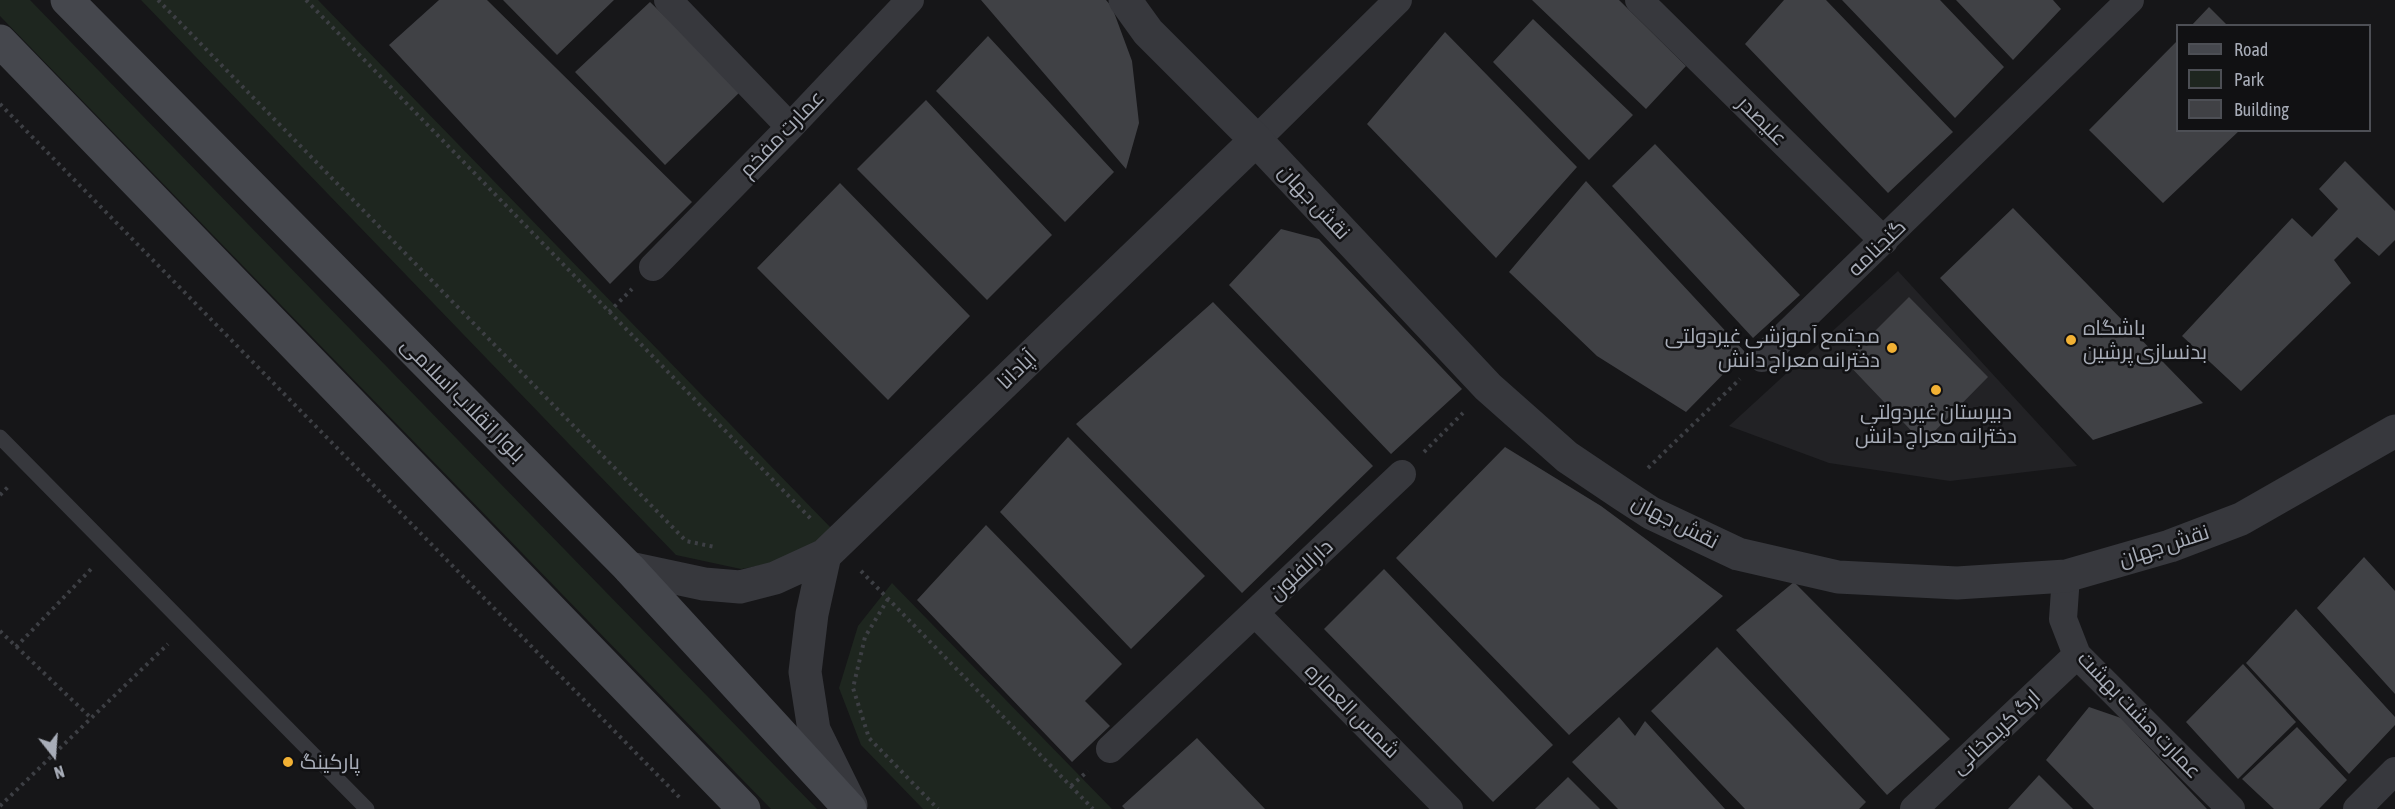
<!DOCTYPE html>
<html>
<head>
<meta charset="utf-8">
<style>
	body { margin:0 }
	#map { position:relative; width:2395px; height:809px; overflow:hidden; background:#161618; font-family:"Asap Condensed",sans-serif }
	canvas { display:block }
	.legend { position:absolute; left:2176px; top:24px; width:195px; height:108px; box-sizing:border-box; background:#111113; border:2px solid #4d4f55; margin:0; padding:8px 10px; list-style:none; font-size:18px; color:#a8adb8 }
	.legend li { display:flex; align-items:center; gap:12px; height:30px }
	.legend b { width:30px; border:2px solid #4d4f55 }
	.north { position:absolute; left:24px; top:725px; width:60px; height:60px; -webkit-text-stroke:4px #111113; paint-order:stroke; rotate:163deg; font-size:16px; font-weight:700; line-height:24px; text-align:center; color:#a8adb8 }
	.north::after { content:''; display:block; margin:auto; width:21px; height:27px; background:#a8adb8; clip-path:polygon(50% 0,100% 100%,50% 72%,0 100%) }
</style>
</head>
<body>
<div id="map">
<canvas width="2395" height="809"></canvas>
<ul class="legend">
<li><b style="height:8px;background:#45474d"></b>Road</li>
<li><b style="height:16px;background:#1e261f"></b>Park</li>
<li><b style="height:16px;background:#404145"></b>Building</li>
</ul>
<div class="north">N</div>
</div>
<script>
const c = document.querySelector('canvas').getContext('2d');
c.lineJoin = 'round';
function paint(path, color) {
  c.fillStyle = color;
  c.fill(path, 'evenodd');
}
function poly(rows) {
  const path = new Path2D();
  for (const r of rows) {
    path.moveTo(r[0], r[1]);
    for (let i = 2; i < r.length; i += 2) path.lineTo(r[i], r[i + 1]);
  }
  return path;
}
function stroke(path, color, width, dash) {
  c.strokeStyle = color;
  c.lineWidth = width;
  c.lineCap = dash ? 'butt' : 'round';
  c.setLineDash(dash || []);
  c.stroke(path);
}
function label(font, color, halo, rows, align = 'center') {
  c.font = font + ' "Asap Condensed",Cairo,sans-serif';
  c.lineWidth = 5;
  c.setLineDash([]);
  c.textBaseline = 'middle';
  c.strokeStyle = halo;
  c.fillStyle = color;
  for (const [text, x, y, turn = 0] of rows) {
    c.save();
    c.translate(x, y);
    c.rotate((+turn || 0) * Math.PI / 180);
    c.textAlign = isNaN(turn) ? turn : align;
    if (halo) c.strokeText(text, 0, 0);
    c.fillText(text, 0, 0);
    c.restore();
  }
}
paint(poly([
	[1898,271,2077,466,1950,481,1829,463,1729,426]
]), '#222225');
paint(poly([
	[0,0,30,0,817,809,771,809,0,16],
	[141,0,318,0,832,529,796,559,741,569,676,555],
	[892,583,1112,809,923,809,861,745,839,688,858,626]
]), '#1e261f');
paint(poly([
	[439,0,487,0,692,202,610,284,389,45],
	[503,0,614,0,557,55],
	[981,0,1106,0,1112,7,1132,61,1139,123,1126,169],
	[1532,0,1619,0,1686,66,1646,109],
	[1784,0,1826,0,1953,132,1888,193,1745,44],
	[1842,0,1940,0,2004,67,1955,118],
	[1956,0,2053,0,2061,9,2013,60],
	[650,2,742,90,665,165,575,72],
	[2209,7,2228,26,2191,26],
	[1533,19,1633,115,1589,160,1493,62],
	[1445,32,1577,167,1496,258,1367,124],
	[988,36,1114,172,1065,222,936,91],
	[2178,40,2178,130,2240,130,2163,203,2089,130],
	[926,100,1052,235,987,300,857,169],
	[1655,144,1800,295,1753,338,1612,186],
	[2345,161,2395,211,2395,240,2379,256,2357,237,2334,260,2351,283,2241,391,2182,336,2292,218,2312,237,2338,209,2319,189],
	[1586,181,1745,352,1686,412,1597,356,1509,272],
	[840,183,970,316,888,400,757,268],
	[2013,208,2203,403,2093,440,1940,278],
	[1281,229,1319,239,1462,389,1391,454,1229,285],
	[1909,297,1988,377,1923,443,1845,361],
	[1213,302,1373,466,1242,593,1076,424],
	[1068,437,1205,576,1131,649,1000,512],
	[1505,447,1601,506,1723,596,1569,735,1396,558],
	[986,525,1122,664,1085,701,1110,726,1072,762,917,600],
	[2364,557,2395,591,2395,694,2317,608],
	[1384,569,1553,745,1493,802,1324,629],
	[1794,582,1950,739,1887,795,1736,630],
	[2296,609,2395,717,2395,725,2349,774,2246,663],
	[1717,647,1866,802,1859,809,1745,809,1651,711],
	[2243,664,2296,722,2238,779,2186,722],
	[2089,707,2121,718,2207,809,2094,809,2046,760],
	[1619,717,1635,736,1645,721,1725,809,1618,809,1572,762],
	[2297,727,2347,780,2319,809,2274,809,2242,779],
	[1197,738,1265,809,1125,809,1122,806],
	[2039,775,2073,809,2008,809],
	[1568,777,1600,809,1535,809]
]), '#404145');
stroke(poly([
	[158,0,686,541,715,547],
	[306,0,812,520],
	[0,104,682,800],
	[609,312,632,289],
	[1424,452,1463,413],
	[1648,468,1740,379],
	[0,495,10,485],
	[861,571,1093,809],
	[888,599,865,637,853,688,869,738,938,809],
	[0,631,91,718],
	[16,647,93,567],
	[1071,786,1088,771],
	[0,806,168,644]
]), '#3d3f44', 4, [3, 4.5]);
stroke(poly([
	[0,437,367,809]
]), '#37383d', 15);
stroke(poly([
	[668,0,790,127],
	[1639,0,1884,241],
	[1256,140,1398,0],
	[653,267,790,127,910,0],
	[1762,358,2130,0],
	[2066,576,2063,619,2077,655,2231,809],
	[1255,613,1449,809],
	[1110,749,1402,474],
	[1914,809,2077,655],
	[2357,809,2395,771]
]), '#37383d', 28);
stroke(poly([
	[1125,0,1148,32,1256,140,1488,387,1567,457,1622,494,1651,513,1738,554,1838,577,1957,583,2066,576,2170,546,2241,519,2395,431],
	[629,568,704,584,740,587,775,578,825,555],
	[851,805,814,730,805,672,812,614,825,555,1256,140]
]), '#37383d', 33);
stroke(poly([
	[67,0,629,568,850,809],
	[0,41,744,809]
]), '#45474d', 33);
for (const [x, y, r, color] of [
	[2071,340,6,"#f2b134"],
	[1892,348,6,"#f2b134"],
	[1936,390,6,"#f2b134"],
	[288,762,6,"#f2b134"]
]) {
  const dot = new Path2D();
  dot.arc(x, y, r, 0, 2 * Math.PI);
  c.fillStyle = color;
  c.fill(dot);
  stroke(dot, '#111113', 2);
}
label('21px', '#a8adb8', '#111113', [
	["علیصدر",1762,121,45],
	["عمارت مفخم",782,134,-46],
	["نقش جهان",1314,202,47],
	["گنجنامه",1877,248,-44],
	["آپادانا",1017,370,-44],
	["بلوار انقلاب اسلامی",463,400,45],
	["نقش جهان",1675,522,27],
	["نقش جهان",2164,546,-18],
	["دارالفنون",1301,570,-43],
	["شمس العماره",1352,711,45],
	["عمارت هشت بهشت",2139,715,46],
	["ارگ کریمخانی",1996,732,-43]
]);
label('21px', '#a8adb8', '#111113', [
	["باشگاه",2083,328],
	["بدنسازی پرشین",2083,352],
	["مجتمع آموزشی غیردولتی",1880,336,"right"],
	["دخترانه معراج دانش",1880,360,"right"],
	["دبیرستان غیردولتی",1936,412,"center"],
	["دخترانه معراج دانش",1936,436,"center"],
	["پارکینگ",300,762]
], 'left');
</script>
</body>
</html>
